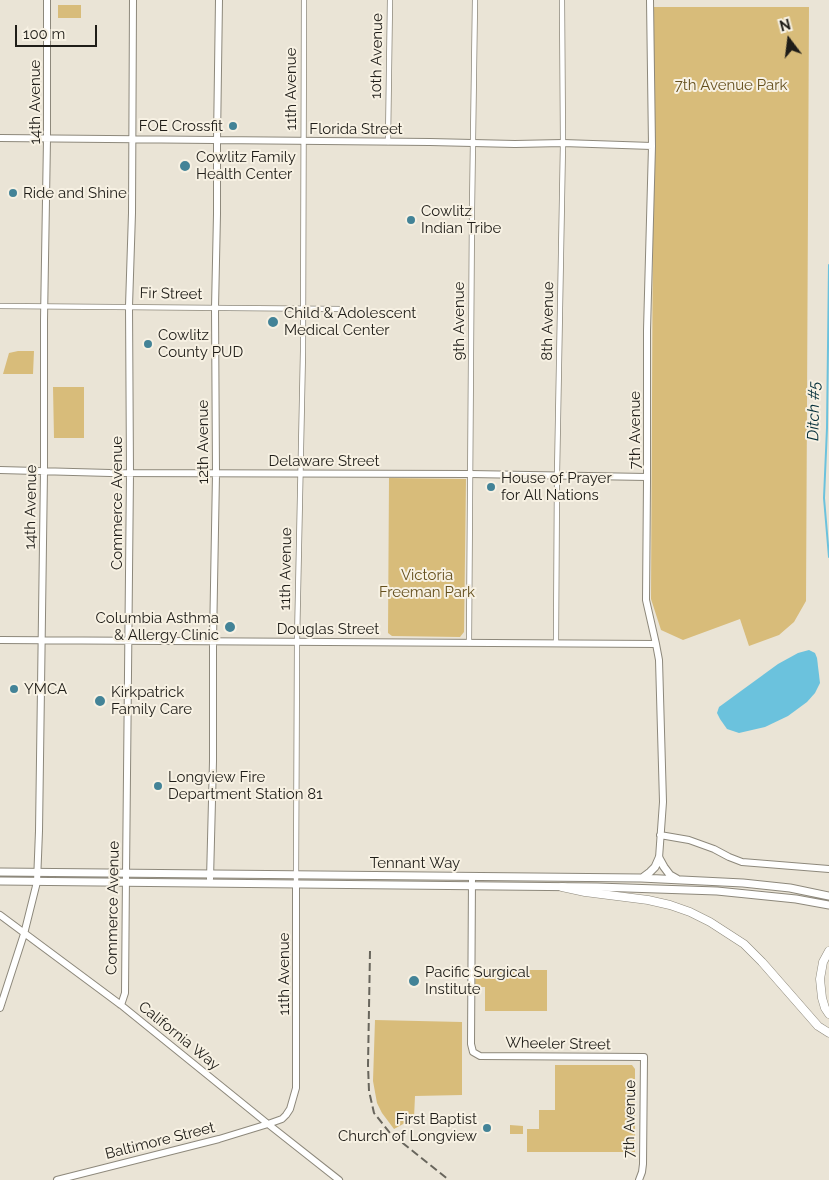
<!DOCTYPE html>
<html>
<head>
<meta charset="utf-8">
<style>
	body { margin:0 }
	#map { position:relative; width:829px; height:1180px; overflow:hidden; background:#eae4d6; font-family:Raleway,sans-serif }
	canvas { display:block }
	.north { position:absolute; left:764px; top:15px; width:50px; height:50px; -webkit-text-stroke:4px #f7f1e3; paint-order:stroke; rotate:345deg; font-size:14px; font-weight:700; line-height:20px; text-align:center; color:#1f1d18 }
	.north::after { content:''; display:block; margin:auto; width:18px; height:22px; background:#1f1d18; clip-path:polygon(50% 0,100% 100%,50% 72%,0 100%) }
	.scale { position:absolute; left:15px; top:25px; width:82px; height:22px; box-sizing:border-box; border:2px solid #1f1d18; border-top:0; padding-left:6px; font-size:15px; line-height:18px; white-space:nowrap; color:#1f1d18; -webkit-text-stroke:4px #f7f1e3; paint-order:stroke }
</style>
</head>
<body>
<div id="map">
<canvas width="829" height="1180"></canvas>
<div class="north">N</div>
<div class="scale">100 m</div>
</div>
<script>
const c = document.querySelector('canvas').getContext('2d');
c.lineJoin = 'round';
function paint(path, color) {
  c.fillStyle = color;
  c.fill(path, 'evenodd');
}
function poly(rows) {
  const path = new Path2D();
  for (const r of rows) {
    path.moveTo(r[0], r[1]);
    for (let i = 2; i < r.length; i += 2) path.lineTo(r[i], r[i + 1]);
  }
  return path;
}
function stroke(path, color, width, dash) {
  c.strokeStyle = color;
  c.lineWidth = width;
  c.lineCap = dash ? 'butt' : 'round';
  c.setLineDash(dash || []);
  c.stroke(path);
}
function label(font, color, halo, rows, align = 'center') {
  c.font = font + ' Raleway,sans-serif';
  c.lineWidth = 4;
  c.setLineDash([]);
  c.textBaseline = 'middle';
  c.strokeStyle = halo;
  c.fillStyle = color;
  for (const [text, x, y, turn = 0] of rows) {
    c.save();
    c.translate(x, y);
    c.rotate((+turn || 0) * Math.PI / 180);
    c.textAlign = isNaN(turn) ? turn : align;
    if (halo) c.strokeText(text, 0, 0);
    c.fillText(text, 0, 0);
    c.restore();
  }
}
paint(poly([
	[58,5,81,5,81,18,58,18],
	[654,7,809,7,806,601,794,622,779,635,749,646,740,619,683,640,661,630,651,599],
	[18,351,34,351,33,374,3,374,9,353],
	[84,387,84,438,54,438,53,387],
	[389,478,466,479,464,632,460,637,392,636,388,633],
	[476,970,547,970,547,1011,485,1011,485,987,475,987],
	[375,1020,462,1022,462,1095,415,1096,414,1118,394,1129,382,1113,377,1103,373,1081],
	[555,1065,632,1065,635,1069,635,1152,527,1152,527,1129,539,1129,539,1110,555,1110],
	[510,1125,523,1126,523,1134,510,1134]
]), '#d8bc7a');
paint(poly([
	[809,650,815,653,817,658,820,683,815,693,807,702,788,716,765,727,739,733,727,729,720,719,717,713,719,707,778,664,798,653]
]), '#6bc2dd');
stroke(poly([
	[829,265,827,428,824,498,829,557]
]), '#6bc2dd', 2);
const street = poly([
	[388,142,390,0],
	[0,306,342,309],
	[469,643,472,210,475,0],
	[556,643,557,475,563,143,562,0],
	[296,884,297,642,303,351,304,0]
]);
const secondary = poly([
	[650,0,652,146,647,330,647,482,646,600,656,644,659,660,663,802,659,858],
	[0,138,430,142,515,144,563,143,652,146],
	[0,470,110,473,470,474,647,477],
	[0,640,656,644],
	[660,835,689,840,714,849,729,857,742,862,829,869],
	[472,877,471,1044,473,1052,480,1056,644,1057,643,1164,642,1172,639,1180],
	[210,879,213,761,213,641,216,474,215,308,217,214,217,140,219,0],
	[0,915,121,1005,268,1124,339,1180],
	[121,1005,125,993,126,874,130,473,129,306,132,213,133,0],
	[0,1008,24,934,37,882,39,831,44,471,44,320,47,139,47,0],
	[57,1180,219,1139,268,1124,282,1119,286,1115,290,1109,296,1088,296,884]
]);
const primary = poly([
	[659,858,664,867,670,875,677,879],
	[0,872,641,878,743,883,790,888,829,896],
	[642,878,650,872,655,867,659,858],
	[0,881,597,887,717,891,796,899,829,905]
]);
const highway = poly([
	[562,887,585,892,648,900,670,905,690,912,710,922,744,944,762,962,818,1026,829,1033],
	[829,951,823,962,820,979,822,998,825,1008,829,1014]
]);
stroke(street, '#8d887b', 6);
stroke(secondary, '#8d887b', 8);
stroke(primary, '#8d887b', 9);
stroke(highway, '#8d887b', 9);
stroke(street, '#fff', 4.5);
stroke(secondary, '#fff', 6);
stroke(primary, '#fff', 7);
stroke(highway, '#fff', 8);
stroke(poly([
	[370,951,368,1065,369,1091,374,1113,390,1133,449,1180]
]), '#68655c', 2, [8, 4]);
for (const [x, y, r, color] of [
	[233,126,5,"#438397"],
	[185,166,6,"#438397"],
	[13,193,5,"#438397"],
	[411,220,5,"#438397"],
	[273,322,6,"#438397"],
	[148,344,5,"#438397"],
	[491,487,5,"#438397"],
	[230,627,6,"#438397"],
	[14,689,5,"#438397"],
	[100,701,6,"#438397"],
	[158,786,5,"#438397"],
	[414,981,6,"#438397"],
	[487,1128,5,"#438397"]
]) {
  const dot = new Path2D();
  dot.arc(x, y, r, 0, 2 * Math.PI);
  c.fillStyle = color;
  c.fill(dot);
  stroke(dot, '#f7f1e3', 2);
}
label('15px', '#1f1d18', '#f7f1e3', [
	["10th Avenue",377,56,-89],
	["11th Avenue",291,89,-90],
	["14th Avenue",35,102,-90],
	["Florida Street",356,129],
	["Fir Street",171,294,1],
	["9th Avenue",459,321,-90],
	["8th Avenue",548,321,-89],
	["7th Avenue",635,430,-90],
	["12th Avenue",203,442,-90],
	["Delaware Street",324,461],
	["Commerce Avenue",117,503,-90],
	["14th Avenue",31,507,-89],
	["11th Avenue",286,569,-89],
	["Douglas Street",328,629],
	["Tennant Way",415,863],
	["Commerce Avenue",113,908,-89],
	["11th Avenue",284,974,-90],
	["California Way",179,1036,39],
	["Wheeler Street",558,1044,1],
	["7th Avenue",630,1119,-89],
	["Baltimore Street",160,1141,-14]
]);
label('15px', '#65501e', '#f7f1e3', [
	["7th Avenue Park",731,85],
	["Victoria",427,575],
	["Freeman Park",427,592]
]);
label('15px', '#1f1d18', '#f7f1e3', [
	["FOE Crossfit",223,126,"right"],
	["Cowlitz Family",196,157],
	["Health Center",196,174],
	["Ride and Shine",23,193],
	["Cowlitz",421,211],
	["Indian Tribe",421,228],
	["Child & Adolescent",284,313],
	["Medical Center",284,330],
	["Cowlitz",158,335],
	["County PUD",158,352],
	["House of Prayer",501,478],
	["for All Nations",501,495],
	["Columbia Asthma",219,618,"right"],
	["& Allergy Clinic",219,635,"right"],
	["YMCA",24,689],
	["Kirkpatrick",111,692],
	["Family Care",111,709],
	["Longview Fire",168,777],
	["Department Station 81",168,794],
	["Pacific Surgical",425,972],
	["Institute",425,989],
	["First Baptist",477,1119,"right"],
	["Church of Longview",477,1136,"right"]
], 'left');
label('italic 16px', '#042f3a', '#f7f1e3', [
	["Ditch #5",814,411,-89]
]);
</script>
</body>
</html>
